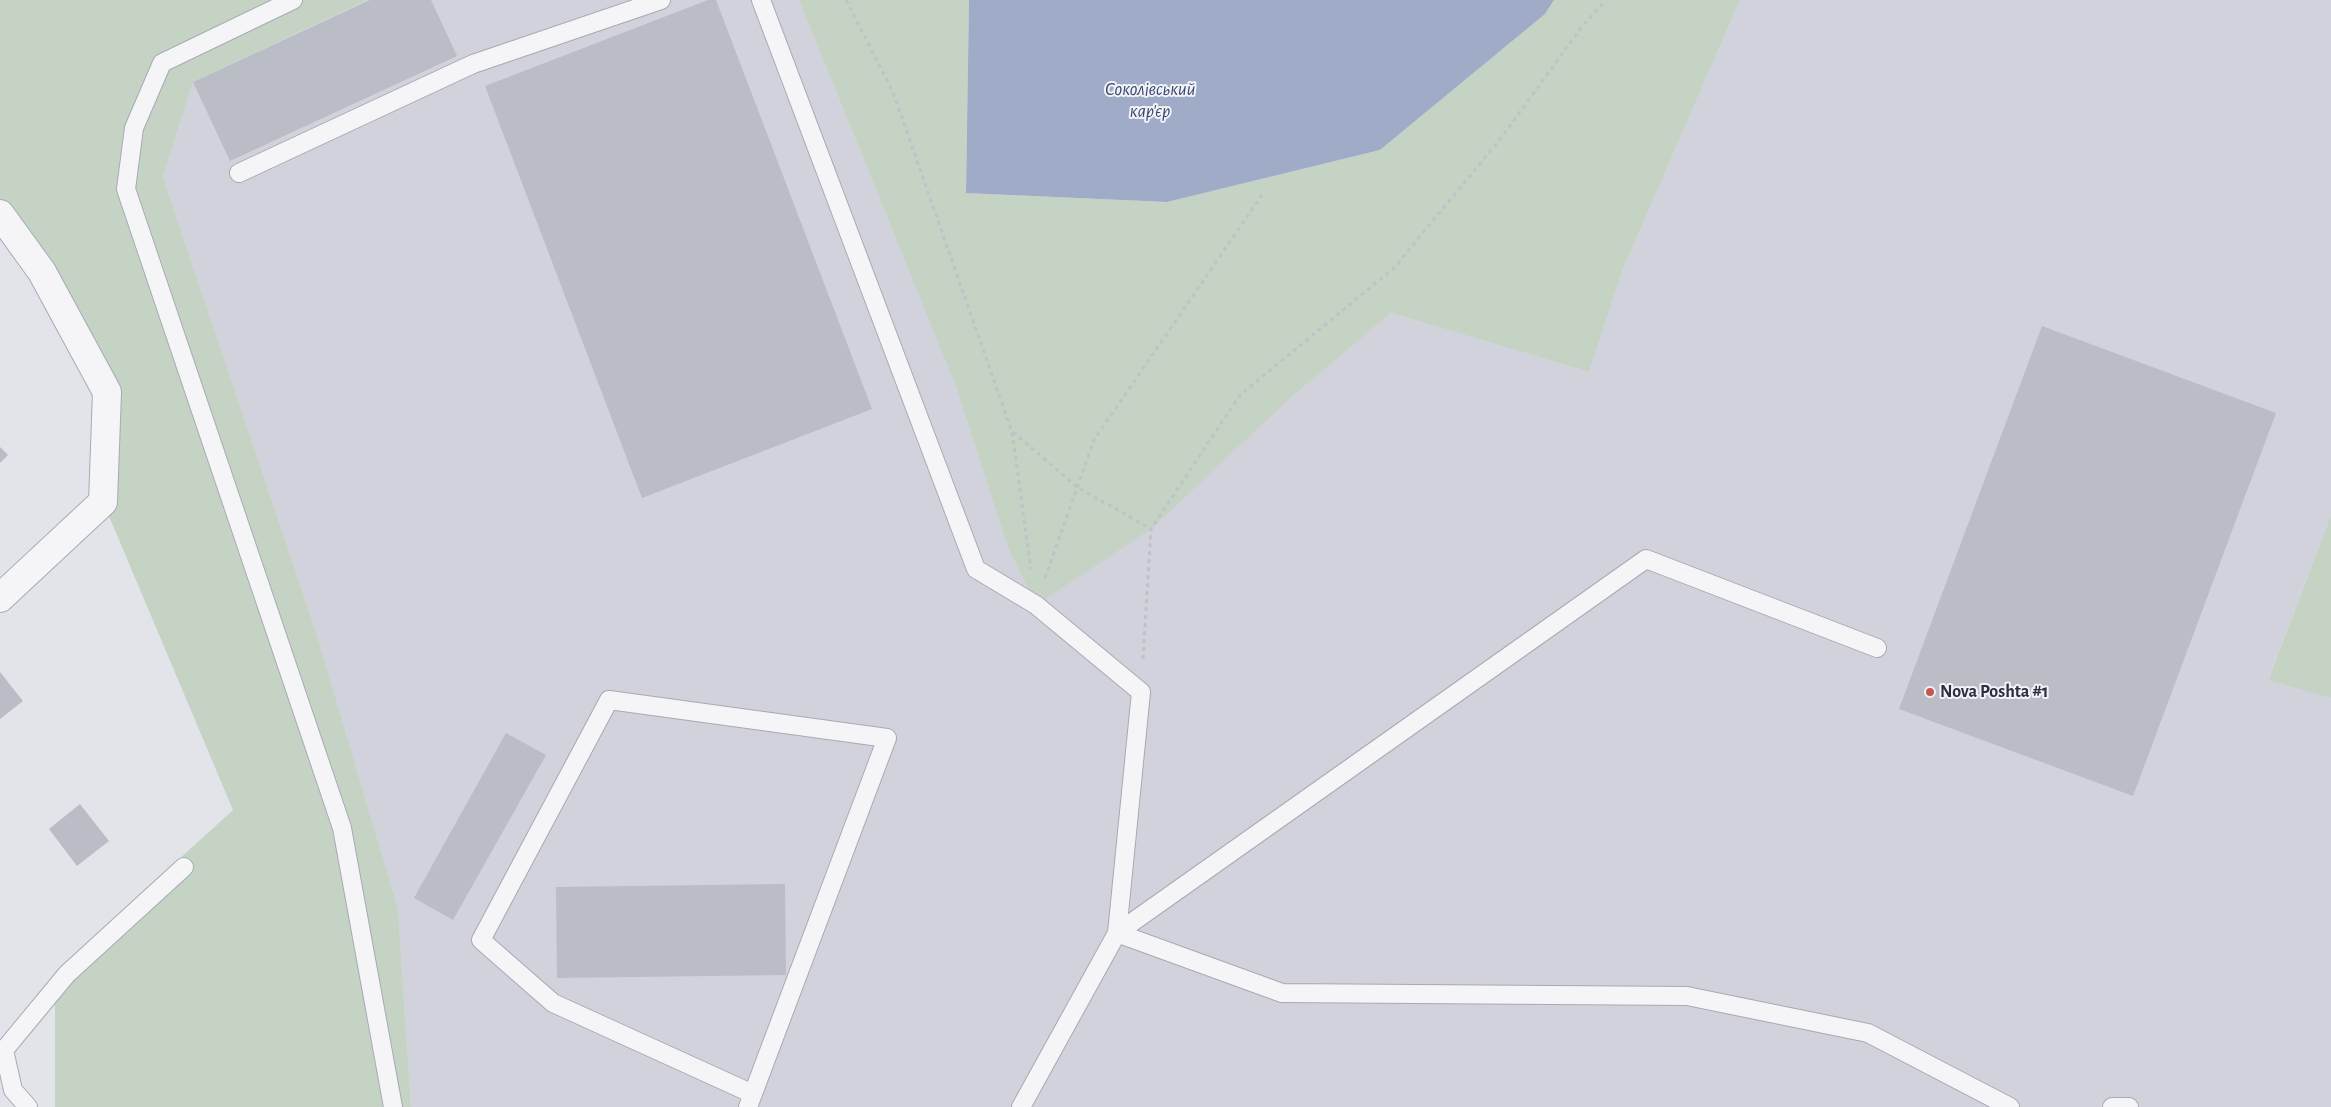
<!DOCTYPE html>
<html>
<head>
<meta charset="utf-8">
<style>
	body { margin:0 }
	canvas { display:block; background:#e2e4ea }
</style>
</head>
<body>
<canvas width="2331" height="1107"></canvas>
<script>
const c = document.querySelector('canvas').getContext('2d');
c.lineJoin = 'round';
function paint(path, color) {
  c.fillStyle = color;
  c.fill(path, 'evenodd');
}
function poly(rows) {
  const path = new Path2D();
  for (const r of rows) {
    path.moveTo(r[0], r[1]);
    for (let i = 2; i < r.length; i += 2) path.lineTo(r[i], r[i + 1]);
  }
  return path;
}
function stroke(path, color, width, dash) {
  c.strokeStyle = color;
  c.lineWidth = width;
  c.lineCap = dash ? 'butt' : 'round';
  c.setLineDash(dash || []);
  c.stroke(path);
}
function label(font, color, halo, rows, align = 'center') {
  c.font = font + ' "Alegreya Sans",sans-serif';
  c.lineWidth = 4;
  c.setLineDash([]);
  c.textBaseline = 'middle';
  c.strokeStyle = halo;
  c.fillStyle = color;
  for (const [text, x, y, turn = 0] of rows) {
    c.save();
    c.translate(x, y);
    c.rotate((+turn || 0) * Math.PI / 180);
    c.textAlign = isNaN(turn) ? turn : align;
    if (halo) c.strokeText(text, 0, 0);
    c.fillText(text, 0, 0);
    c.restore();
  }
}
paint(poly([
	[367,0,799,0,956,387,1008,548,1036,605,1391,313,1589,372,1623,269,1740,0,2331,0,2331,515,2268,679,2331,698,2331,1107,411,1107,398,908,315,629,163,177,193,82]
]), '#d1d2db');
paint(poly([
	[0,0,367,0,193,82,163,177,315,629,398,908,411,1107,55,1107,55,972,233,810,103,502,107,392,0,214],
	[799,0,969,0,966,193,1167,202,1380,150,1545,14,1554,0,1740,0,1623,269,1589,372,1391,313,1291,397,1151,529,1036,605,1008,548,956,387],
	[2331,515,2331,698,2268,680]
]), '#c5d3c4');
paint(poly([
	[969,0,1554,0,1545,14,1380,150,1167,202,966,193]
]), '#a0abc7');
paint(poly([
	[370,0,431,0,457,56,230,161,193,82],
	[708,0,716,0,872,409,642,498,485,86],
	[2042,326,2276,413,2133,796,1899,709],
	[0,447,8,455,0,463],
	[0,672,23,701,0,719],
	[506,733,546,755,453,920,414,898],
	[80,804,109,841,77,866,49,829],
	[785,884,786,975,557,978,556,887]
]), '#babcc6');
const service = poly([
	[293,0,162,63,134,128,126,189,342,828,393,1107],
	[761,0,976,569,1036,605,1141,692,1117,933,1021,1107],
	[239,173,473,64,661,0],
	[1117,933,1282,993,1687,996,1868,1033,2010,1107],
	[1117,933,1646,559,1877,648],
	[28,1107,13,1090,4,1050,67,974,184,867],
	[748,1107,887,738,609,700,481,940,553,1003,753,1094],
	[2112,1107,2129,1107]
]);
const minor = poly([
	[0,214,42,272,107,392,103,502,0,598]
]);
stroke(service, '#a7aab4', 20);
stroke(minor, '#a7aab4', 30);
stroke(poly([
	[846,0,893,92,1012,432,1031,569],
	[1013,432,1077,487,1151,529],
	[1045,578,1094,440,1262,195],
	[1143,659,1151,529,1240,395,1394,268,1501,138,1581,28,1606,0]
]), '#c0c2c8', 3, [4, 4]);
stroke(service, '#f5f5f8', 18);
stroke(minor, '#f5f5f8', 28);
for (const [x, y, r, color] of [
	[1930,692,5,"#c55651"]
]) {
  const dot = new Path2D();
  dot.arc(x, y, r, 0, 2 * Math.PI);
  c.fillStyle = color;
  c.fill(dot);
  stroke(dot, '#f2f3f7', 2);
}
label('bold 18px', '#2b2f40', '#f2f3f7', [
	["Nova Poshta #1",1940,692]
], 'left');
label('italic 19px', '#384772', '#f2f3f7', [
	["Соколівський",1150,89],
	["кар'єр",1150,111]
]);
</script>
</body>
</html>
